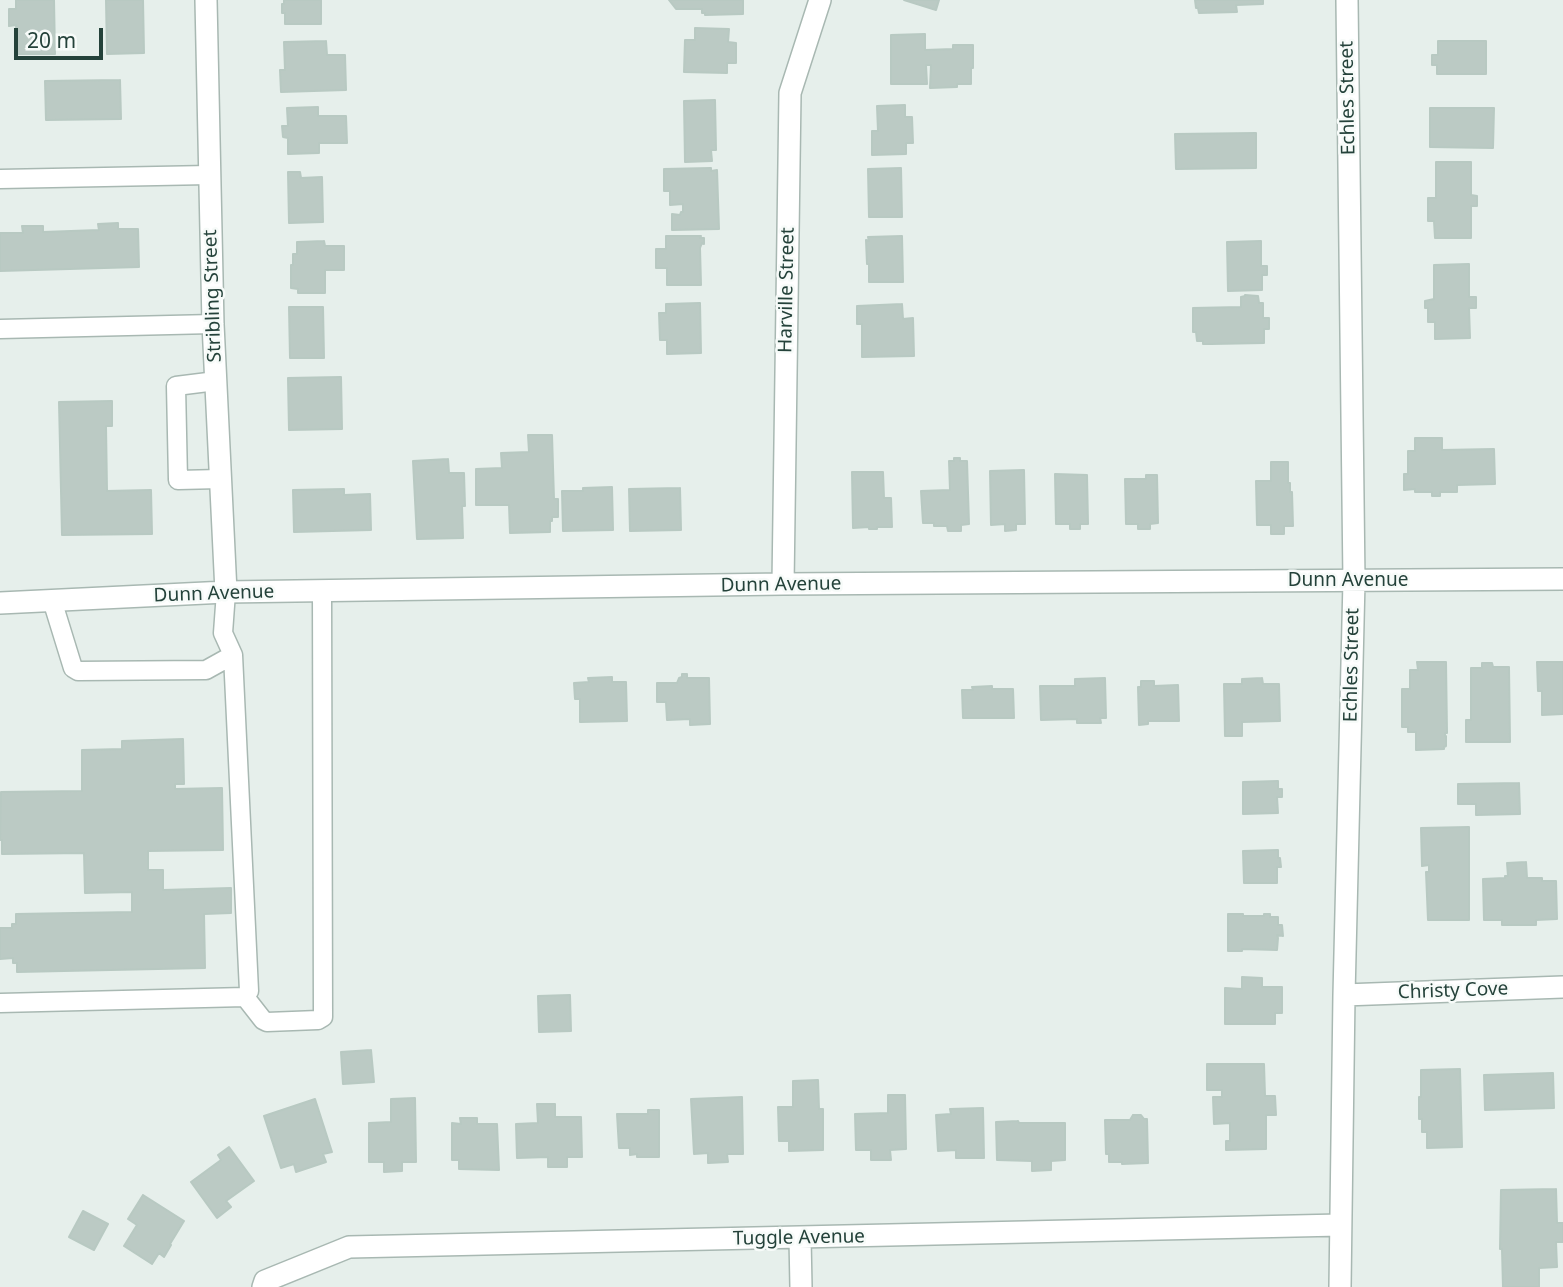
<!DOCTYPE html>
<html>
<head>
<meta charset="utf-8">
<style>
	body { margin:0 }
	#map { position:relative; width:1563px; height:1287px; overflow:hidden; background:#e6efeb; font-family:"Noto Sans",sans-serif }
	canvas { display:block }
	.scale { position:absolute; left:14px; top:28px; width:89px; height:32px; box-sizing:border-box; border:4px solid #24423a; border-top:0; padding-left:9px; font-size:21px; line-height:24px; white-space:nowrap; color:#24423a; -webkit-text-stroke:5px #f7fbf9; paint-order:stroke }
</style>
</head>
<body>
<div id="map">
<canvas width="1563" height="1287"></canvas>
<div class="scale">20 m</div>
</div>
<script>
const c = document.querySelector('canvas').getContext('2d');
c.lineJoin = 'round';
function paint(path, color) {
  c.fillStyle = color;
  c.fill(path, 'evenodd');
}
function poly(rows) {
  const path = new Path2D();
  for (const r of rows) {
    path.moveTo(r[0], r[1]);
    for (let i = 2; i < r.length; i += 2) path.lineTo(r[i], r[i + 1]);
  }
  return path;
}
function stroke(path, color, width, dash) {
  c.strokeStyle = color;
  c.lineWidth = width;
  c.lineCap = dash ? 'butt' : 'round';
  c.setLineDash(dash || []);
  c.stroke(path);
}
function label(font, color, halo, rows, align = 'center') {
  c.font = font + ' "Noto Sans",sans-serif';
  c.lineWidth = 5;
  c.setLineDash([]);
  c.textBaseline = 'middle';
  c.strokeStyle = halo;
  c.fillStyle = color;
  for (const [text, x, y, turn = 0] of rows) {
    c.save();
    c.translate(x, y);
    c.rotate((+turn || 0) * Math.PI / 180);
    c.textAlign = isNaN(turn) ? turn : align;
    if (halo) c.strokeText(text, 0, 0);
    c.fillText(text, 0, 0);
    c.restore();
  }
}
const building = poly([
	[16,0,54,0,55,54,17,54,16,25,9,26,9,9,16,9,16,0],
	[106,0,143,0,144,53,107,54,106,0],
	[284,0,321,0,321,24,285,24,285,13,282,13,282,4,284,4,284,0],
	[669,0,743,0,743,14,705,15,705,13,702,13,702,9,676,9,669,0],
	[904,0,939,0,936,10,904,0],
	[1195,0,1263,0,1263,4,1236,5,1237,12,1199,13,1198,8,1196,8,1195,0],
	[695,28,729,29,728,42,736,43,736,63,727,63,727,73,684,72,685,40,695,40,695,28],
	[925,34,925,50,953,49,953,45,973,45,973,68,971,68,971,84,957,84,957,87,930,88,931,65,926,65,927,84,891,84,891,35,925,34],
	[326,41,327,55,345,55,346,90,281,92,280,70,285,70,284,42,326,41],
	[1438,41,1486,41,1486,74,1437,74,1437,65,1432,65,1432,55,1438,55,1438,41],
	[120,80,121,119,46,120,45,81,120,80],
	[715,100,716,150,711,150,712,161,685,162,684,101,715,100],
	[905,105,905,117,912,117,913,143,906,143,906,154,872,155,872,131,878,131,877,106,905,105],
	[318,107,318,116,346,116,347,143,319,143,319,153,288,154,288,138,283,137,282,126,288,126,287,108,318,107],
	[1430,108,1494,108,1493,148,1430,147,1430,108],
	[1256,133,1256,168,1176,169,1175,134,1256,133],
	[1436,162,1471,162,1471,195,1477,196,1477,206,1471,206,1471,238,1435,238,1434,221,1428,221,1428,198,1436,198,1436,162],
	[711,168,711,171,717,170,719,229,672,230,672,214,680,215,681,212,683,212,683,204,670,205,670,191,664,191,664,169,711,168],
	[901,168,902,217,869,217,868,169,901,168],
	[288,172,300,172,301,178,322,177,323,222,289,223,288,172],
	[118,223,118,229,138,229,139,267,0,271,0,233,23,233,22,226,43,226,43,232,99,230,98,224,118,223],
	[666,236,701,236,700,238,704,238,704,244,702,243,700,248,701,285,667,285,667,268,656,268,656,249,666,249,666,236],
	[902,236,903,282,869,282,869,264,867,264,866,240,869,241,868,237,902,236],
	[324,241,325,246,344,246,344,270,325,270,325,293,298,293,298,289,291,288,291,265,293,265,293,254,297,254,297,242,324,241],
	[1261,241,1261,266,1267,266,1267,275,1262,275,1262,290,1228,291,1227,242,1261,241],
	[1469,264,1469,297,1476,297,1476,308,1469,308,1470,338,1435,339,1435,322,1428,322,1428,308,1425,308,1425,301,1434,299,1434,265,1469,264],
	[1245,295,1258,296,1259,303,1263,303,1263,318,1269,318,1269,329,1264,329,1264,343,1211,344,1203,344,1203,341,1197,341,1196,332,1193,332,1193,308,1241,307,1241,297,1245,296,1245,295],
	[700,303,701,353,667,354,667,340,660,340,659,313,666,313,666,304,700,303],
	[902,304,903,319,913,318,914,356,862,357,862,324,857,324,857,306,902,304],
	[289,307,323,307,324,358,290,358,289,307],
	[341,377,342,429,289,430,288,378,341,377],
	[112,401,112,426,106,426,107,491,151,490,152,534,62,535,59,402,112,401],
	[528,435,552,435,554,499,558,499,558,517,552,517,552,521,550,521,550,532,510,533,509,505,476,505,476,469,502,468,501,453,529,452,528,435],
	[1415,438,1442,438,1442,450,1494,449,1495,484,1457,485,1457,492,1440,492,1440,496,1432,496,1432,492,1415,492,1415,489,1404,490,1404,474,1408,474,1408,451,1415,451,1415,438],
	[954,458,960,458,960,461,967,461,969,524,961,525,961,531,948,531,947,526,934,526,934,523,923,523,921,491,950,490,949,461,954,461,954,458],
	[448,459,449,473,464,473,465,506,462,506,463,538,417,539,413,461,448,459],
	[1271,462,1288,462,1288,483,1290,483,1290,492,1292,492,1293,526,1284,526,1284,534,1271,534,1271,525,1257,525,1256,481,1271,481,1271,462],
	[1024,470,1025,524,1016,524,1016,530,1005,531,1005,524,991,525,990,471,1024,470],
	[852,472,883,472,884,498,891,498,892,527,877,527,877,529,869,529,869,527,853,528,852,472],
	[1055,474,1087,475,1088,524,1080,524,1080,529,1070,529,1070,524,1056,524,1055,474],
	[1146,475,1157,475,1158,523,1150,524,1150,529,1138,529,1138,524,1126,524,1125,479,1146,479,1146,475],
	[612,487,613,530,563,531,562,491,583,491,583,488,612,487],
	[680,488,681,530,630,531,629,489,680,488],
	[344,489,344,495,370,494,371,530,294,532,293,490,344,489],
	[1417,662,1446,662,1447,733,1445,733,1445,736,1446,736,1446,746,1444,747,1444,749,1416,750,1416,732,1408,732,1408,727,1402,727,1402,689,1410,689,1410,670,1418,670,1417,662],
	[1537,662,1563,662,1563,714,1542,715,1542,691,1538,691,1537,662],
	[1482,663,1492,663,1493,667,1509,667,1510,742,1466,742,1466,720,1471,720,1471,668,1482,668,1482,663],
	[682,674,687,674,687,678,709,678,710,724,690,725,690,719,667,720,666,702,657,702,657,683,677,683,679,678,682,677,682,674],
	[612,677,612,682,626,682,627,721,580,722,580,699,575,699,574,683,589,682,588,678,612,677],
	[1105,678,1106,718,1100,718,1101,723,1077,723,1077,719,1041,720,1040,686,1075,686,1075,679,1105,678],
	[1262,678,1263,684,1279,684,1280,721,1242,722,1242,736,1225,736,1224,684,1242,684,1242,679,1262,678],
	[1141,681,1154,681,1154,686,1178,685,1179,721,1148,721,1148,724,1139,725,1138,687,1141,687,1141,681],
	[992,686,992,689,1013,689,1014,718,963,718,962,690,973,690,972,687,992,686],
	[183,739,184,784,175,784,175,789,222,788,223,850,148,851,148,870,163,870,163,890,231,888,231,913,204,914,205,968,17,972,17,963,13,963,13,958,0,959,0,928,12,928,12,924,16,924,16,914,132,912,132,892,85,893,84,853,2,854,2,840,0,840,1,792,82,791,82,750,122,749,122,741,183,739],
	[1278,781,1278,789,1282,789,1282,797,1277,797,1278,813,1243,814,1243,782,1278,781],
	[1519,783,1520,814,1476,815,1476,804,1458,804,1458,784,1519,783],
	[1469,827,1469,920,1428,920,1426,872,1429,872,1429,865,1422,866,1421,828,1469,827],
	[1278,850,1278,858,1280,858,1281,867,1277,867,1277,883,1244,883,1243,851,1278,850],
	[1526,862,1527,878,1542,878,1542,881,1556,881,1557,919,1536,920,1536,925,1502,925,1502,920,1484,920,1483,879,1505,878,1505,876,1508,876,1507,863,1526,862],
	[1228,914,1243,914,1243,916,1264,916,1264,914,1270,914,1270,917,1278,917,1278,925,1282,925,1283,936,1277,935,1278,938,1277,950,1242,949,1242,951,1228,951,1228,914],
	[1242,977,1262,978,1262,987,1282,987,1282,1013,1275,1013,1275,1024,1225,1024,1225,988,1242,989,1242,977],
	[570,995,571,1031,539,1032,538,996,570,995],
	[371,1050,374,1082,343,1084,341,1052,371,1050],
	[1207,1064,1264,1064,1265,1096,1275,1096,1276,1115,1266,1115,1266,1149,1226,1150,1226,1141,1230,1141,1230,1123,1214,1124,1213,1097,1222,1097,1222,1090,1207,1090,1207,1064],
	[1460,1069,1462,1147,1427,1148,1427,1132,1422,1132,1422,1119,1419,1119,1419,1097,1421,1097,1421,1070,1460,1069],
	[1553,1073,1554,1108,1485,1110,1484,1075,1553,1073],
	[818,1080,819,1109,823,1109,823,1150,789,1151,789,1141,779,1141,778,1107,793,1107,793,1081,818,1080],
	[888,1095,905,1095,906,1149,890,1150,891,1160,871,1160,871,1150,856,1150,855,1114,888,1113,888,1095],
	[742,1097,743,1154,727,1154,728,1162,708,1163,708,1153,694,1154,691,1099,742,1097],
	[415,1098,416,1162,402,1162,402,1171,384,1172,384,1162,369,1162,369,1123,391,1122,391,1099,415,1098],
	[315,1099,332,1152,323,1154,326,1162,296,1172,294,1164,281,1168,264,1116,315,1099],
	[537,1104,555,1104,555,1117,581,1117,582,1157,567,1157,567,1167,548,1167,548,1157,517,1158,516,1124,538,1123,537,1104],
	[983,1108,984,1158,956,1158,956,1150,938,1151,936,1115,951,1114,950,1109,983,1108],
	[648,1110,659,1110,659,1157,637,1157,637,1154,630,1155,630,1148,619,1148,617,1114,648,1114,648,1110],
	[1133,1115,1141,1115,1144,1119,1147,1119,1148,1163,1122,1164,1122,1162,1109,1162,1109,1154,1106,1154,1105,1120,1130,1120,1133,1115],
	[460,1118,477,1118,477,1124,497,1124,499,1170,459,1169,459,1160,452,1160,452,1123,461,1124,460,1118],
	[1018,1121,1019,1123,1065,1123,1065,1160,1051,1161,1051,1170,1032,1171,1032,1161,997,1160,996,1122,1018,1121],
	[229,1147,254,1181,226,1201,231,1207,217,1218,191,1182,221,1160,218,1155,229,1147],
	[1556,1189,1557,1223,1563,1223,1563,1242,1556,1242,1557,1267,1539,1268,1539,1287,1503,1287,1502,1249,1500,1249,1501,1190,1556,1189],
	[143,1195,184,1221,170,1244,171,1245,164,1257,159,1253,152,1264,124,1246,137,1225,128,1219,143,1195],
	[83,1211,108,1224,94,1250,69,1237,83,1211]
]);
paint(building, '#bbcac4');
stroke(building, '#b8c9c2', 2);
const lane = poly([
	[0,179,209,175],
	[0,329,213,324],
	[216,381,176,386,178,480,220,479],
	[52,600,73,668,78,671,206,670,233,655],
	[245,997,263,1020,267,1022,318,1020,323,1017,322,591],
	[0,1003,245,997,249,991,233,655,223,633,226,592]
]);
const street = poly([
	[206,0,213,324,226,592],
	[783,584,790,93,820,0],
	[0,603,226,592,783,584,1563,579],
	[1344,995,1563,987],
	[800,1238,801,1287],
	[263,1287,265,1281,349,1247,1340,1225],
	[1340,1287,1344,995,1354,581,1347,0]
]);
stroke(lane, '#a8b8b2', 21);
stroke(street, '#a8b8b2', 24);
stroke(lane, '#fff', 18);
stroke(street, '#fff', 21);
label('19px', '#24423a', '#f7fbf9', [
	["Echles Street",1348,98,-91],
	["Harville Street",787,290,-89],
	["Stribling Street",213,296,-92],
	["Dunn Avenue",1348,581],
	["Dunn Avenue",781,585,-1],
	["Dunn Avenue",214,594,-2],
	["Echles Street",1352,665,-89],
	["Christy Cove",1453,991,-2],
	["Tuggle Avenue",799,1238,-1]
]);
</script>
</body>
</html>
